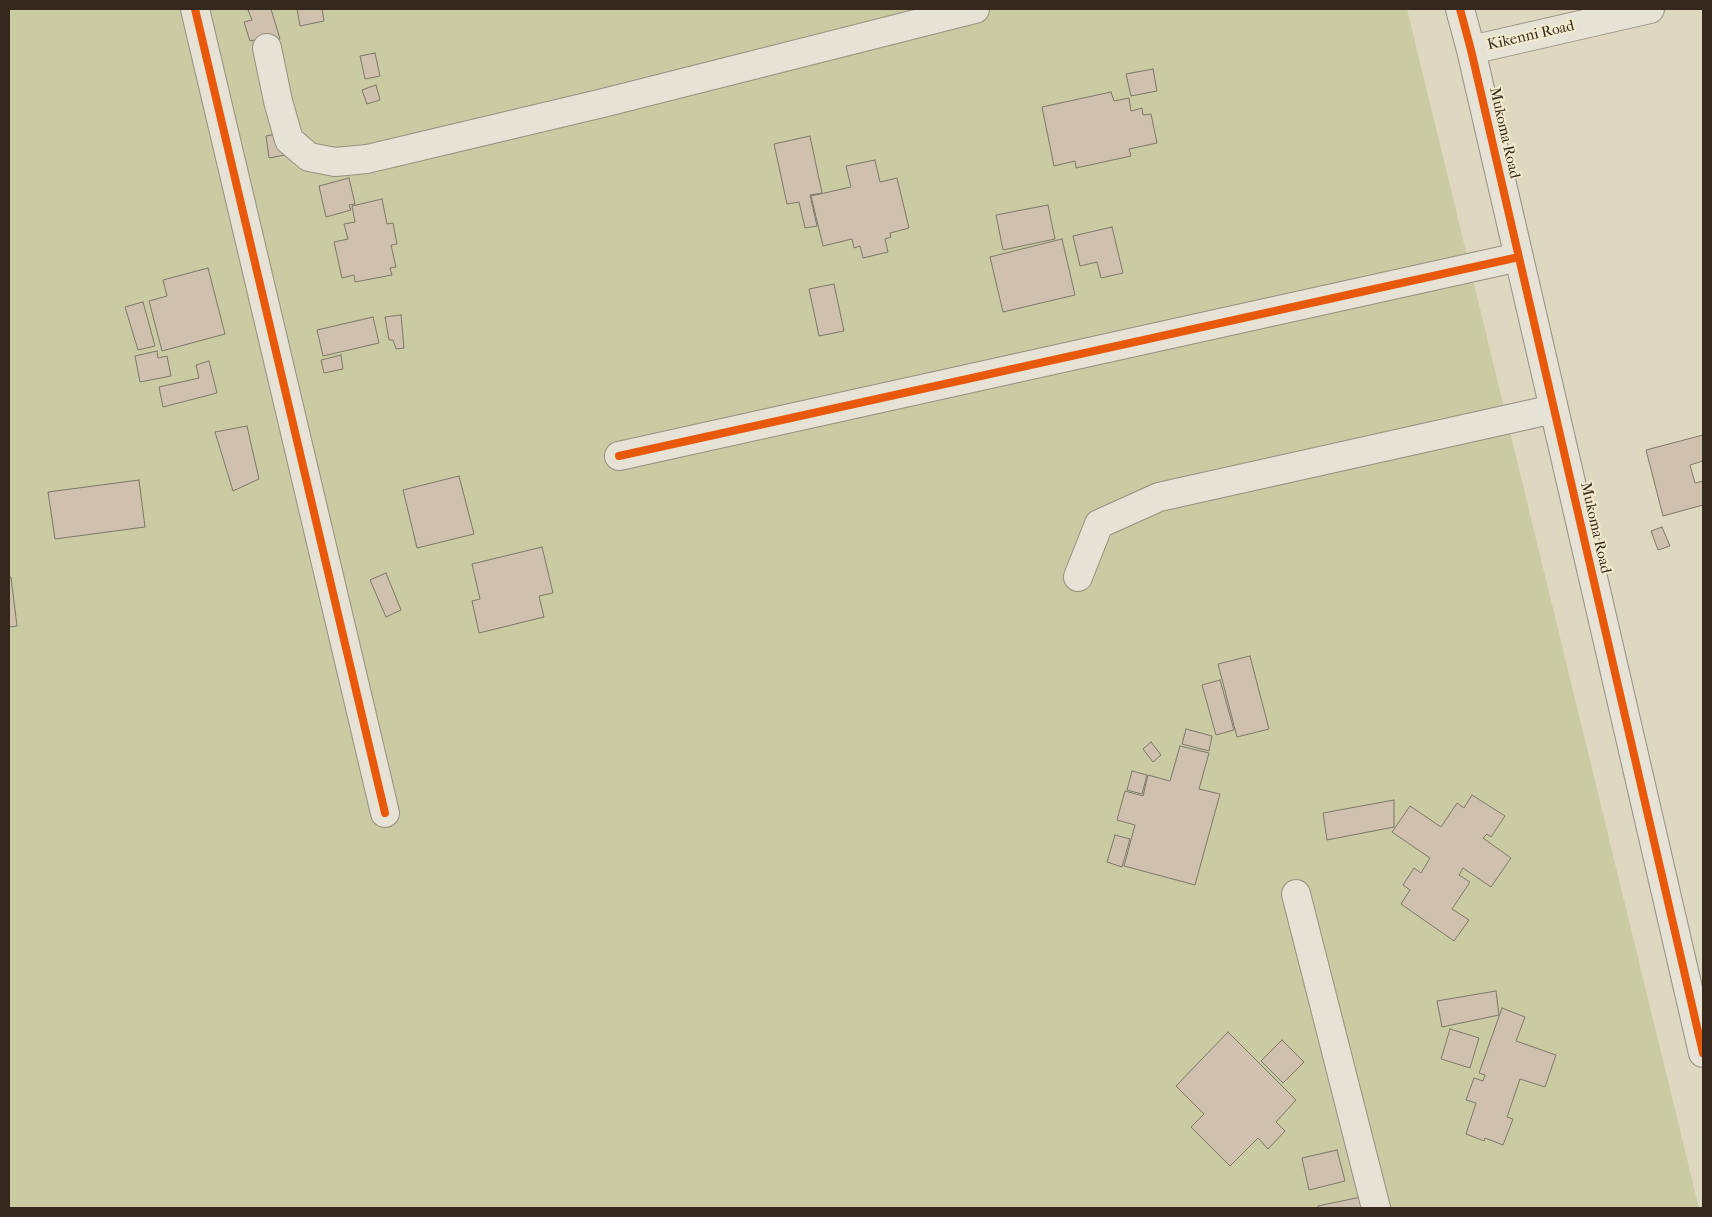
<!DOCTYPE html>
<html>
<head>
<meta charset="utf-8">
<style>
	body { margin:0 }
	#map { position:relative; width:1712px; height:1217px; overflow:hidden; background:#dfd8c0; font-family:"IM FELL French Canon",serif }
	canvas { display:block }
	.frame { position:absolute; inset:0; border:10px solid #34281c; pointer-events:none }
</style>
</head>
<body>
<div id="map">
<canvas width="1712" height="1217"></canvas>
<div class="frame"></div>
</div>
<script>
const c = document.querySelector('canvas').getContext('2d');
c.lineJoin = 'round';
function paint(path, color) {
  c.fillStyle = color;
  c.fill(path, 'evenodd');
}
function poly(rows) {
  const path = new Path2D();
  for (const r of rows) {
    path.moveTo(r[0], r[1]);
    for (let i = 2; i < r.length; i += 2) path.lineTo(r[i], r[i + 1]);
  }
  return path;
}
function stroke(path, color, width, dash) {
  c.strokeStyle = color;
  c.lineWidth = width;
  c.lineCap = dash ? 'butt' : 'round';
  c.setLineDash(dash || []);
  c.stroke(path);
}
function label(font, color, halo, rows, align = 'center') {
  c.font = font + ' "IM FELL French Canon",serif';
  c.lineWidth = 4;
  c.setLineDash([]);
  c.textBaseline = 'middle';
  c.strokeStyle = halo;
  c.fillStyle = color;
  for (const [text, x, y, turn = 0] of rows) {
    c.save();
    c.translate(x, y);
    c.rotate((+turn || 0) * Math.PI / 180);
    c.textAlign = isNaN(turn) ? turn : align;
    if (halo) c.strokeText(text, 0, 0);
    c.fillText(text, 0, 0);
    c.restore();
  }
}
paint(poly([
	[9,9,1407,9,1699,1208,9,1208]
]), '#cbcba3');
const building = poly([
	[251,9,271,9,280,39,260,45,259,39,250,41,244,22,252,20,248,10,251,9],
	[297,9,322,9,324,21,300,26,297,9],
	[375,53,380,76,365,79,360,56,375,53],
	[1153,69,1157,91,1131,96,1126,74,1153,69],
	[376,85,380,100,367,104,362,90,376,85],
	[1111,92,1114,101,1129,98,1131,111,1142,108,1143,115,1151,114,1157,143,1129,149,1131,156,1076,168,1075,161,1054,166,1042,107,1111,92],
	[281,133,285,155,269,158,266,136,281,133],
	[810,136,822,193,810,195,817,226,805,228,799,202,787,204,774,144,810,136],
	[875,160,880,182,897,178,909,228,890,233,891,237,885,239,888,252,863,258,860,246,854,248,852,239,823,246,811,196,851,187,846,166,875,160],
	[349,178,355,204,349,205,351,210,326,217,319,186,349,178],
	[382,199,387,224,393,223,397,244,391,245,396,267,390,268,392,275,355,282,354,275,342,278,334,242,348,239,344,224,355,222,352,206,382,199],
	[1048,205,1055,239,1003,250,996,215,1048,205],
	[1112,227,1123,273,1101,278,1097,262,1080,266,1073,236,1112,227],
	[1062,239,1075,295,1003,312,990,257,1062,239],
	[208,268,225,334,162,351,149,301,167,296,163,280,208,268],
	[834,284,844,331,819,336,809,289,834,284],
	[143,302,155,346,138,350,125,307,143,302],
	[401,315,404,348,396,349,393,340,389,340,385,317,401,315],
	[373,317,379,343,323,356,317,330,373,317],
	[157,351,158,358,167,356,171,376,140,382,135,356,157,351],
	[341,355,343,369,324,373,321,360,341,355],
	[209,361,217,393,163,407,159,387,199,378,196,365,209,361],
	[247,426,259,479,233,491,215,432,247,426],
	[1703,435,1703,461,1690,465,1695,483,1703,481,1703,505,1663,516,1646,450,1703,435],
	[459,476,474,534,417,548,403,490,459,476],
	[139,480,145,527,55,539,48,492,139,480],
	[1662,527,1670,546,1658,550,1651,531,1662,527],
	[542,547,553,593,539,596,544,617,479,633,472,601,480,599,472,564,542,547],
	[386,573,401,610,386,617,370,580,386,573],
	[9,577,11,577,17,626,9,627,9,577],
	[1250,656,1269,729,1237,737,1218,664,1250,656],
	[1220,680,1234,730,1216,735,1202,685,1220,680],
	[1186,729,1212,736,1209,751,1182,744,1186,729],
	[1151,742,1161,755,1153,762,1143,749,1151,742],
	[1180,746,1209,753,1199,789,1220,794,1195,885,1124,866,1135,825,1117,820,1125,791,1143,796,1148,775,1170,781,1180,746],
	[1132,771,1147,775,1142,794,1127,790,1132,771],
	[1472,795,1505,816,1491,837,1487,834,1483,838,1511,858,1491,887,1463,868,1459,875,1470,882,1452,909,1469,920,1454,941,1401,904,1410,890,1403,885,1414,868,1421,873,1430,858,1392,832,1410,806,1441,827,1457,803,1464,808,1472,795],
	[1394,800,1394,827,1327,840,1323,813,1394,800],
	[1115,835,1130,839,1122,867,1107,862,1115,835],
	[1496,991,1499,1015,1442,1027,1437,1001,1496,991],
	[1502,1008,1525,1017,1516,1041,1556,1055,1545,1087,1520,1079,1507,1117,1513,1119,1503,1145,1485,1138,1484,1141,1466,1134,1476,1103,1466,1100,1474,1078,1483,1081,1485,1075,1479,1073,1502,1008],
	[1450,1029,1479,1038,1470,1068,1441,1059,1450,1029],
	[1228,1032,1296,1100,1276,1122,1285,1131,1268,1149,1258,1138,1230,1166,1191,1127,1204,1114,1176,1086,1228,1032],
	[1282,1040,1304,1062,1283,1083,1261,1061,1282,1040],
	[1337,1150,1345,1181,1309,1190,1302,1158,1337,1150],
	[1361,1197,1364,1208,1318,1208,1318,1206,1361,1197]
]);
paint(building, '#d0c1ae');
stroke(building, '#7d776a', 1);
const minor = poly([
	[195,9,385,813],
	[1460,9,1471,50,1703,1053],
	[267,48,278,101,289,140,309,157,335,162,367,159,603,103,975,9],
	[1471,50,1650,9],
	[619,456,1519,257],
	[1078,577,1099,524,1159,497,1554,409],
	[1296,894,1376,1208]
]);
stroke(minor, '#958f80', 30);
stroke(minor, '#e6e2d6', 28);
stroke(poly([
	[195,9,385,813],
	[1460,9,1471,50,1703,1053],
	[619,456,1519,257]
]), '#e8590c', 8);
label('15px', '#34281c', '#f3eace', [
	["Kikenni Road",1531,36,-13],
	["Mukoma Road",1504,133,77],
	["Mukoma Road",1595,528,77]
]);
</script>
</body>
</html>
